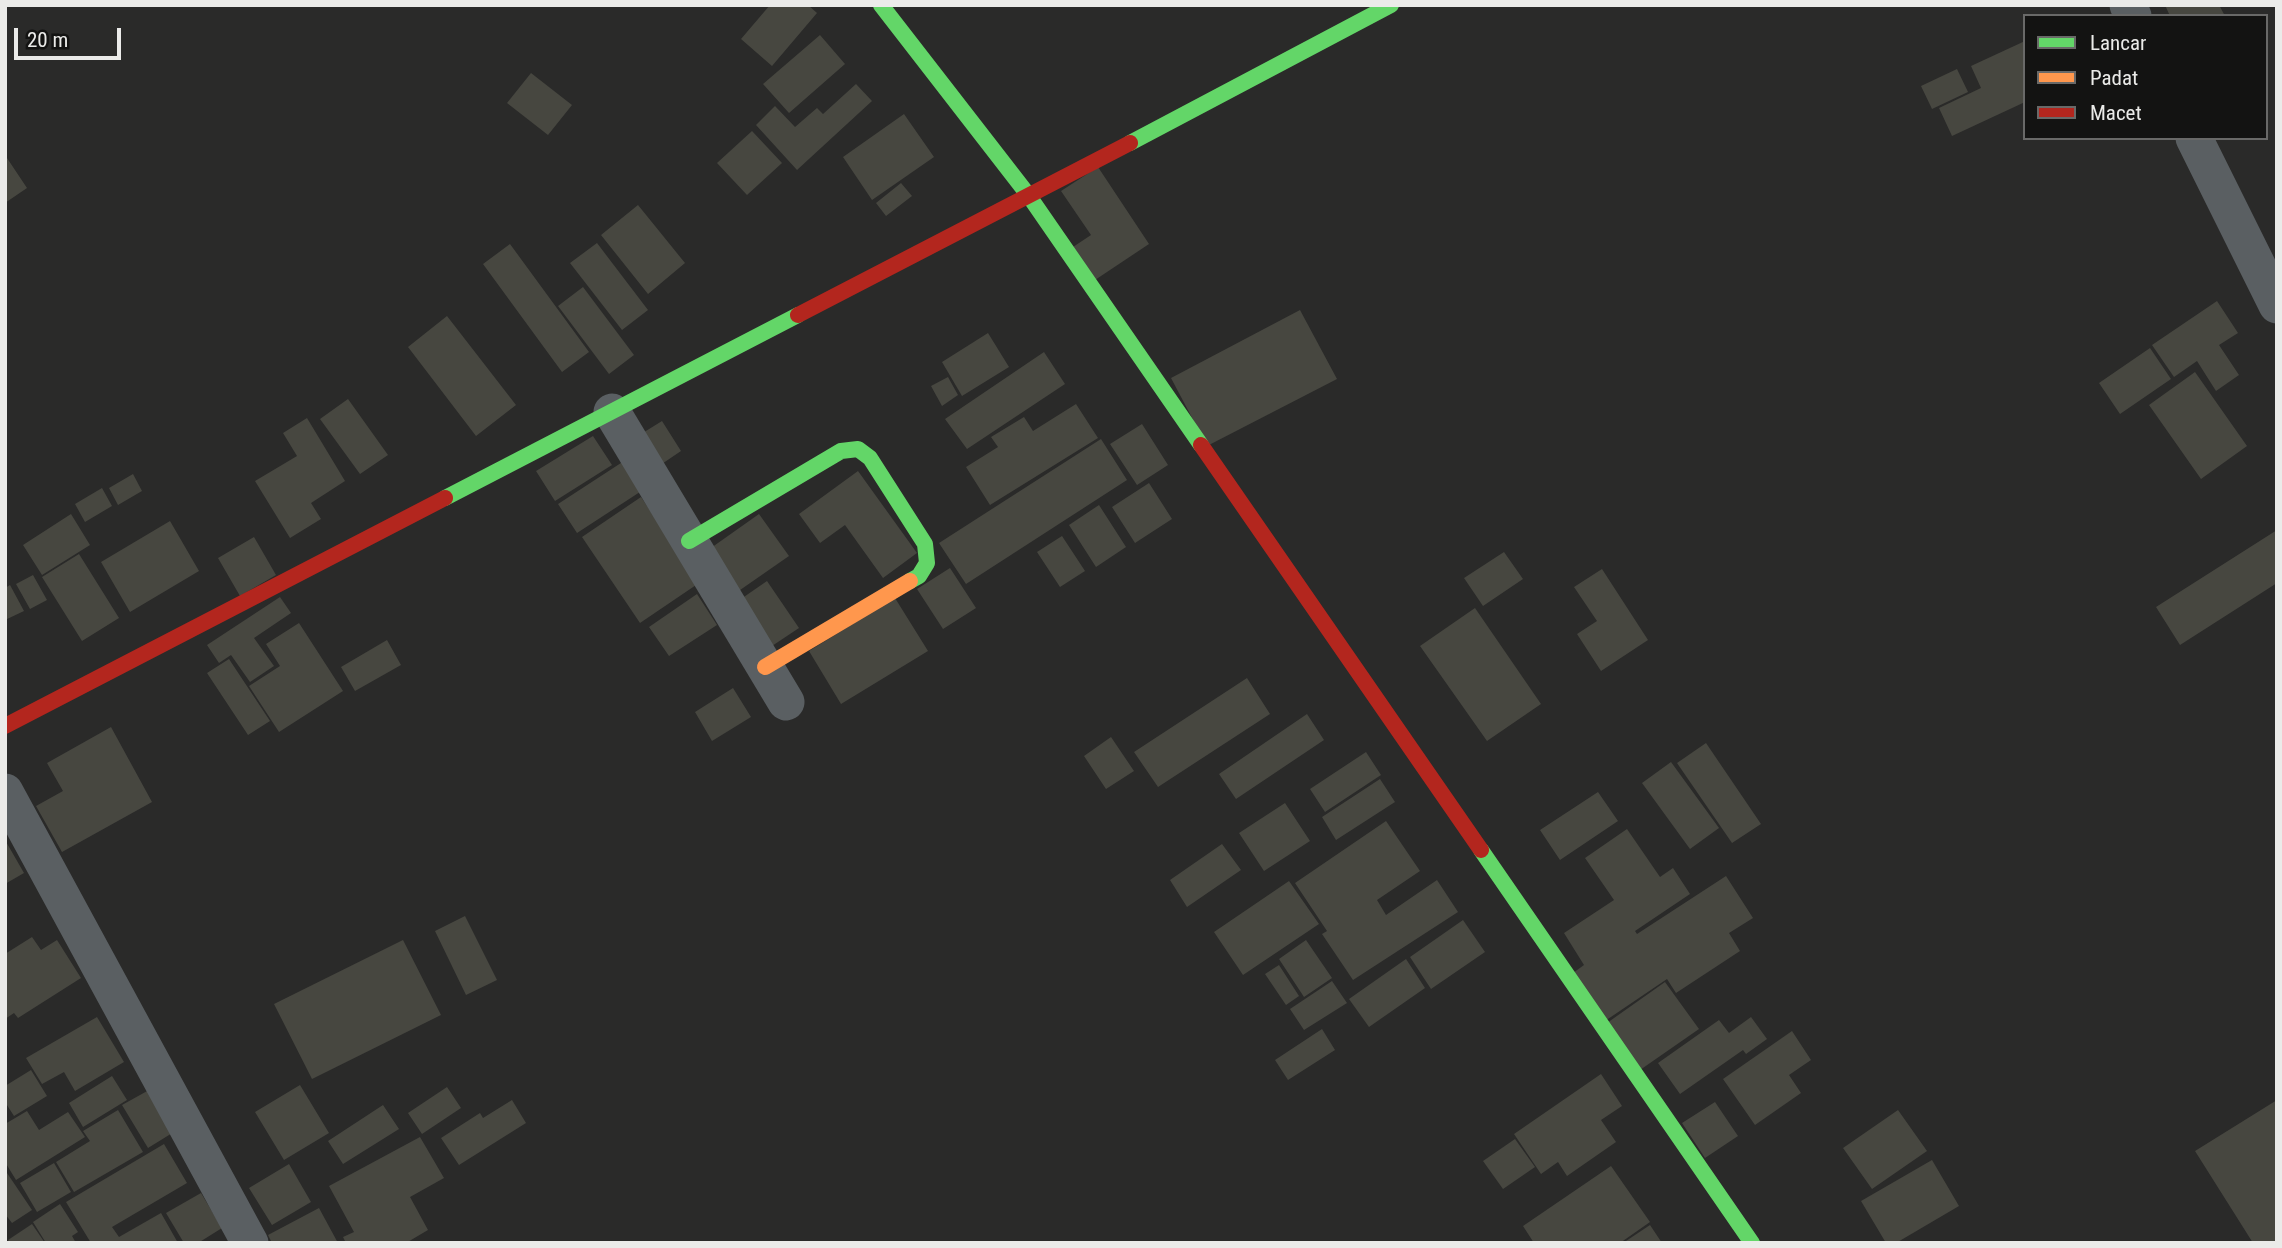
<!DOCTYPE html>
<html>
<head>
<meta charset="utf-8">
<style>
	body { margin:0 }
	#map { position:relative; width:2282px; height:1248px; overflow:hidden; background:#2a2a29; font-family:"Roboto Condensed",sans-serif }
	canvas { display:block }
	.frame { position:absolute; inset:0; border:7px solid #ebebe9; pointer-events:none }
	.legend { position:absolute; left:2023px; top:14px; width:245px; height:126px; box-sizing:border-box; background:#131312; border:2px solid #696968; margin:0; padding:9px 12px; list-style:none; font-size:21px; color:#ebebe9 }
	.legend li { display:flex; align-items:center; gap:14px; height:35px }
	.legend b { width:35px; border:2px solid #696968 }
	.scale { position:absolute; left:14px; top:28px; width:107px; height:32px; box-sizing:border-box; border:4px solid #ebebe9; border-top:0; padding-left:9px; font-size:21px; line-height:24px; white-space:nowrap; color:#ebebe9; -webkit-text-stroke:5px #131312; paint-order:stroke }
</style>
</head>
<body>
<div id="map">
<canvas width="2282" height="1248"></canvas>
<div class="frame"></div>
<ul class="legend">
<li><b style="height:9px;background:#63d668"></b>Lancar</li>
<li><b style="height:9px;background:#ff974d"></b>Padat</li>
<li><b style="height:9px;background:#b3261e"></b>Macet</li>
</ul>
<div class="scale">20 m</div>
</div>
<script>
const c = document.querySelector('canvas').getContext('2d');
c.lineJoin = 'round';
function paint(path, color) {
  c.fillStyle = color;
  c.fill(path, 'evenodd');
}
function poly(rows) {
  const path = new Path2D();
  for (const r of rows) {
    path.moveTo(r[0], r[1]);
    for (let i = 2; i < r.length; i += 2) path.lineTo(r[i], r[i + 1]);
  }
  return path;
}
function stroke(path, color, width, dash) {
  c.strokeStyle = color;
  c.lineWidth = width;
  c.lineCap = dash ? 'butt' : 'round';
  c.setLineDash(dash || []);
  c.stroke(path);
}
paint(poly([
	[770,5,808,5,817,13,772,66,741,39],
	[2165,5,2219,5,2225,16,2170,16],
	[820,35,845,64,789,113,763,84],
	[2025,41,2025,102,1952,136,1939,108,1981,88,1971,66],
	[1957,69,1968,92,1932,109,1921,86],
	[531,73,572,105,548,135,507,103],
	[856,84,872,101,797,170,756,125,775,106,795,127,817,108,823,114],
	[904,114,934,157,872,200,843,157],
	[752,131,782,163,747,195,717,163],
	[5,155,27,188,5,203],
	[1098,167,1149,244,1092,282,1070,249,1091,235,1061,191],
	[901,183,912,196,886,216,876,203],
	[638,205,685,263,648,294,601,235],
	[597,243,648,310,622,330,570,263],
	[510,244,589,352,562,372,483,264],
	[583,287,634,355,609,374,558,306],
	[2217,301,2238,333,2219,345,2239,375,2216,391,2197,361,2174,377,2152,345],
	[1300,310,1337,379,1207,446,1171,378],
	[447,316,516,405,476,436,408,347],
	[988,333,1009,367,962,396,942,362],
	[2150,348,2171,379,2120,414,2099,383],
	[1044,352,1065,384,967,449,945,419],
	[2195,372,2247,446,2201,479,2149,405],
	[948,377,958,395,942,406,931,386],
	[348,399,388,455,360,474,320,419],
	[1076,404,1098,438,990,505,966,467,998,447,991,437,1024,417,1033,431],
	[307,418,345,481,311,503,321,519,290,538,255,481,297,456,283,433],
	[662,421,681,451,653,470,633,439],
	[1142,424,1168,465,1137,485,1110,444],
	[593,436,612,465,555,501,536,471],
	[1101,439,1127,480,966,584,939,543],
	[624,461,643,490,577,533,558,504],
	[858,471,917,553,883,578,845,525,820,543,799,514],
	[133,474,142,491,118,505,109,488],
	[1149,483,1172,519,1135,543,1112,507],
	[102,488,112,506,85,522,75,504],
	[641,497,699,583,640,623,582,537],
	[1099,505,1126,547,1096,567,1069,525],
	[71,514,90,545,42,575,23,545],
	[759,514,789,556,730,597,701,555],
	[170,521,199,571,130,612,101,562],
	[2277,530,2277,583,2180,645,2156,607],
	[1062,536,1085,571,1060,587,1037,552],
	[254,537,276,575,240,596,218,558],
	[1504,552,1523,579,1483,606,1464,578],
	[79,554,119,618,82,641,42,577],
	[950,568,976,608,943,629,917,589],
	[1602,569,1648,640,1601,671,1577,634,1597,621,1574,587],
	[33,575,47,600,30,609,16,584],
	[767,581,799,628,769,648,738,601],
	[10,585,24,611,5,620,5,588],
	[697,594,717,625,669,656,649,627],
	[280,597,291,613,254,638,274,666,250,682,231,655,219,663,207,645],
	[895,598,928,651,841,704,809,651],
	[1475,608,1541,704,1487,741,1420,646],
	[299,623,343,691,279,732,249,686,280,666,266,644],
	[387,640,401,665,355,691,341,667],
	[229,659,270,721,248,735,207,673],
	[1247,678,1270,714,1158,787,1134,752],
	[733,688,751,717,712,741,695,712],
	[1307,714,1324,740,1236,799,1219,774],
	[111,727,152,802,62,852,36,806,63,791,47,763],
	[1111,737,1134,771,1106,789,1084,756],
	[1706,743,1761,824,1732,843,1677,763],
	[1366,752,1381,775,1325,812,1310,789],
	[1671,762,1719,828,1690,849,1642,783],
	[1380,779,1395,802,1336,840,1322,817],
	[1598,792,1618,821,1560,860,1540,830],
	[1285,803,1310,841,1264,871,1239,833],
	[1386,821,1420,871,1377,900,1386,915,1437,880,1458,912,1353,980,1322,934,1327,931,1295,883],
	[1627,829,1660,877,1673,868,1690,894,1635,931,1637,934,1726,876,1753,918,1729,933,1740,951,1676,993,1667,979,1605,1021,1573,973,1584,965,1564,933,1614,900,1585,858],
	[5,840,24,873,5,884],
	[1222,844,1241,870,1187,907,1170,880],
	[1289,881,1319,924,1243,975,1214,932],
	[465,916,497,980,466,995,435,931],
	[1463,920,1485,952,1431,989,1410,957],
	[32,937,41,950,57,940,81,978,18,1018,14,1013,5,1019,5,954],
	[403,940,441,1015,312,1079,274,1004],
	[1306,940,1332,978,1304,997,1279,959],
	[1406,959,1425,988,1369,1027,1349,999],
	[1279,965,1299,996,1286,1005,1265,974],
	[1332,981,1347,1003,1304,1030,1290,1009],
	[1665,982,1699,1029,1640,1070,1607,1023],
	[97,1017,124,1062,75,1091,64,1072,42,1084,26,1058],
	[1751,1017,1767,1039,1746,1054,1743,1050,1680,1094,1658,1063,1719,1020,1729,1033],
	[1322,1029,1335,1050,1288,1080,1275,1060],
	[1792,1031,1811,1060,1789,1075,1801,1093,1755,1125,1723,1079],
	[31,1070,47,1096,14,1116,5,1102,5,1086],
	[1601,1074,1622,1106,1601,1120,1616,1142,1567,1176,1558,1162,1541,1174,1514,1134],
	[112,1076,127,1100,83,1127,69,1103],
	[158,1085,182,1127,148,1148,122,1105],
	[300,1085,329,1133,284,1160,255,1112],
	[447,1087,461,1108,422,1134,408,1113],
	[512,1100,526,1123,459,1165,441,1138,480,1113,483,1118],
	[2277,1100,2277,1243,2253,1243,2195,1151],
	[1715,1102,1738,1136,1705,1158,1682,1123],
	[383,1105,399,1129,343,1164,328,1141],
	[118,1110,143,1152,74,1192,56,1162,90,1141,83,1131],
	[1898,1110,1927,1151,1872,1189,1843,1148],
	[27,1111,39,1130,68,1112,85,1137,16,1180,5,1162,5,1124],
	[420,1137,444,1178,410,1197,428,1230,406,1243,346,1243,343,1237,354,1232,329,1186],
	[1515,1139,1535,1167,1503,1189,1483,1161],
	[164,1144,187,1183,112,1227,119,1237,161,1213,178,1243,91,1243,66,1202],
	[1932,1160,1959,1206,1896,1243,1886,1243,1861,1201],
	[54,1163,71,1192,37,1212,20,1183],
	[289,1164,311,1202,272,1225,249,1188],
	[1611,1166,1650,1222,1620,1243,1534,1243,1523,1226],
	[5,1170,32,1210,12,1223,5,1214],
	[201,1193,222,1228,198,1243,184,1243,166,1213],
	[60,1204,78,1232,72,1236,76,1243,46,1243,33,1222],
	[319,1208,338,1243,272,1243,268,1235],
	[32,1224,45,1243,10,1243,8,1240],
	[1650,1225,1662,1243,1623,1243]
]), '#474740');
stroke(poly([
	[2128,5,2133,16],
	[2194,138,2277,305],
	[612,412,786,702],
	[5,792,250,1243]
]), '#5a5f62', 37);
stroke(poly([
	[881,5,1029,196,1201,445],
	[1130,143,1391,5],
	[445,498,798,315],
	[689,541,841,451,858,449,870,458,925,544,927,563,919,576,910,581],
	[1481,850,1752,1243]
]), '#63d668', 16);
stroke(poly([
	[765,667,910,581]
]), '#ff974d', 16);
stroke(poly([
	[798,315,1130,143],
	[1201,445,1481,850],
	[5,726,445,498]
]), '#b3261e', 16);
</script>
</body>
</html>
